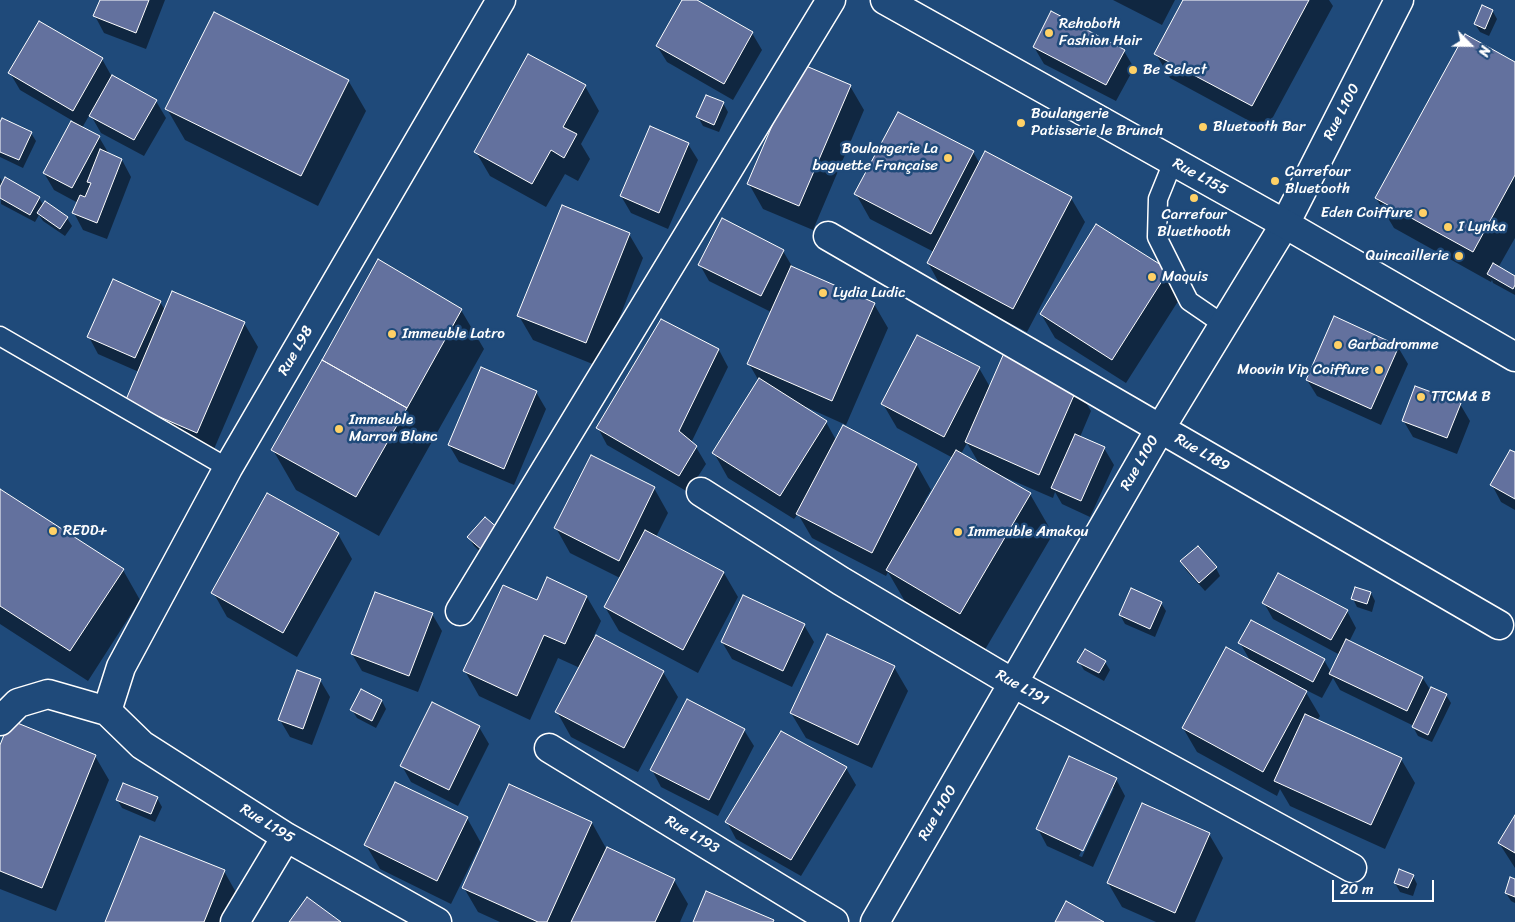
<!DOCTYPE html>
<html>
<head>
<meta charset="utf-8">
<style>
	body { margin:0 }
	#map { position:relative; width:1515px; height:922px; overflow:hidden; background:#1f4a7a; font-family:Sriracha,sans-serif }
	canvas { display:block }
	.north { position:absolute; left:1445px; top:20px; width:50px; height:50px; -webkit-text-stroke:4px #1f4a7a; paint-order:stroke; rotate:113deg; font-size:14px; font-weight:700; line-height:20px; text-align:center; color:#fff }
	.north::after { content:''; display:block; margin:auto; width:18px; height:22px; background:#fff; clip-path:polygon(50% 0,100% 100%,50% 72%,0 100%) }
	.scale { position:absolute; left:1332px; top:880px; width:102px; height:22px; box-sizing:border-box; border:2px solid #fff; border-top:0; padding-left:6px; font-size:15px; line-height:18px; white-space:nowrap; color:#fff; -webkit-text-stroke:4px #1f4a7a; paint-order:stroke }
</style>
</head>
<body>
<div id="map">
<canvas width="1515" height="922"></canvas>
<div class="north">N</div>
<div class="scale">20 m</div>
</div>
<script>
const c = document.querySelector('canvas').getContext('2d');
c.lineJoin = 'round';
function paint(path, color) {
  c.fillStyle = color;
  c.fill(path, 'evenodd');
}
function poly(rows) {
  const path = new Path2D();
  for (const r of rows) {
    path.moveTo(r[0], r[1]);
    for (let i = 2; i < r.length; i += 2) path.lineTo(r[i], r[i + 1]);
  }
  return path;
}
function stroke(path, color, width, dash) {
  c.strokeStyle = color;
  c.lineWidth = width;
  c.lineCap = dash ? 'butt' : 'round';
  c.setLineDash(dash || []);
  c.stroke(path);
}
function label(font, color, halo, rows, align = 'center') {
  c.font = font + ' Sriracha,sans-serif';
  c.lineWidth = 5;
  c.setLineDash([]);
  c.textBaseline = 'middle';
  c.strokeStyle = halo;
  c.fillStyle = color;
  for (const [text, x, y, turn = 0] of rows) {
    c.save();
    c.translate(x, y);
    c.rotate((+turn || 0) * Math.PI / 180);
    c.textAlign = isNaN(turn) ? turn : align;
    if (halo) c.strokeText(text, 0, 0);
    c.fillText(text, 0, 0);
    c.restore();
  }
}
paint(poly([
	[101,0,165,0,146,49,104,33,95,16],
	[683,0,694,0,752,33,762,50,733,100,667,62,657,46],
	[1113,0,1175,0,1162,25],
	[1185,0,1329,0,1333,6,1266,130,1170,78,1156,54],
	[1492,10,1497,19,1489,36,1480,32,1475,24],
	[39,23,102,59,112,77,156,101,166,118,144,156,101,133,90,114,82,128,99,137,109,154,122,160,131,177,107,239,83,230,74,213,78,203,54,190,44,173,73,121,20,90,10,73],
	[1034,47,1124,51,1134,68,1116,101,1044,64],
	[1515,63,1515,238,1498,268,1515,277,1515,295,1493,283,1492,280,1491,282,1394,228,1376,198],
	[348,80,366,111,318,206,185,140,167,109],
	[585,86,599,111,581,144,590,159,578,181,565,174,546,207,490,176,476,152],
	[850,86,864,110,813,230,763,209,749,184],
	[723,103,728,112,719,132,703,126,698,117],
	[0,125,31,133,36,141,23,168,0,157],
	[688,144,698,160,668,229,631,213,621,196],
	[973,152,980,164,1071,198,1085,222,1027,332,942,288,928,263,934,252,870,219,856,194],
	[0,178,3,184,39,198,43,205,67,218,72,226,65,236,43,221,39,215,35,222,1,204],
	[629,234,643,258,600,367,533,340,519,316],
	[783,251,793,268,874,304,888,328,846,425,806,407,805,409,826,422,836,440,843,427,917,465,931,490,924,502,926,503,953,458,897,428,883,404,918,337,979,368,990,387,1077,387,1091,411,1080,437,1104,448,1114,465,1090,517,1062,504,1055,492,1053,498,1002,476,1001,477,1030,494,1053,534,983,653,910,610,888,572,886,576,812,538,798,514,794,519,728,478,714,453,759,381,749,364,771,312,709,281,700,265],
	[967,443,980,465,961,454],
	[1168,270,1182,295,1126,383,1055,338,1041,314],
	[160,302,165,310,244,323,258,347,211,456,140,426,139,372,98,354,89,337],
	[461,310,484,349,379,536,296,490,273,450],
	[662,320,719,350,728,367,691,443,696,447,706,464,688,492,607,445,598,428],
	[1398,347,1408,364,1381,425,1317,396,1307,380],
	[536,392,546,409,514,485,459,462,449,445],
	[1460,404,1470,421,1457,454,1413,437,1403,420],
	[1515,454,1515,510,1501,502,1492,485],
	[654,488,668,513,656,537,724,573,738,597,698,673,619,631,605,607,620,578,570,553,556,528],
	[0,490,123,570,140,600,88,681,0,624],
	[268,495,338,534,352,559,297,657,227,617,213,592],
	[499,531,487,558,474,546,469,538],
	[1182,562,1216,568,1220,576,1205,591,1186,570],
	[1371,593,1375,601,1372,612,1357,607,1353,599],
	[587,597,601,621,594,636,663,672,678,697,638,772,571,737,557,712,580,668,558,658,530,720,479,696,465,671,538,601],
	[1161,603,1166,611,1155,637,1125,624,1120,615],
	[1264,603,1347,611,1356,628,1349,642,1422,677,1431,691,1446,695,1451,703,1432,742,1418,736,1413,727,1414,726,1340,690,1333,678,1322,698,1304,689,1320,716,1317,721,1401,759,1415,783,1385,849,1290,806,1280,789,1277,796,1197,752,1183,728,1251,662,1240,643,1324,660,1331,672,1340,655,1273,619],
	[432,614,442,631,418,692,362,671,352,654],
	[804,625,814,642,792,687,732,659,722,642],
	[1079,662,1105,662,1110,670,1104,681,1084,670],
	[894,667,908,691,872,768,806,738,791,713],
	[320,680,330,697,312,745,290,737,280,720],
	[382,701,386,709,376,728,357,718,352,710],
	[479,727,489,744,458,806,411,782,402,766],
	[744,730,754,746,718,816,661,787,652,770],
	[0,748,95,756,109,780,56,911,0,889],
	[846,768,856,785,801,876,736,839,727,822],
	[1116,779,1125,796,1093,867,1047,846,1038,829],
	[1111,788,1114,788,1082,857,1079,856],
	[157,798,162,807,155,822,122,808,117,799],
	[1515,817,1515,868,1499,843],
	[467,818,481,843,451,904,380,869,366,845],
	[592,823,607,850,674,880,688,904,680,922,500,922,478,912,464,888],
	[1209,834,1223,858,1195,922,1156,922,1122,907,1108,883],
	[224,871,238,896,227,922,106,922],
	[1413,876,1417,884,1413,896,1400,892,1395,883],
	[1515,880,1515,903,1511,901,1506,893]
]), '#0007');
const building = poly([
	[100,0,149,0,136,33,93,16,100,0],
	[682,0,697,0,753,32,724,84,656,46,682,0],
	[1183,0,1309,0,1252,106,1154,54,1183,0],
	[1482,5,1493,10,1485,29,1474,24,1482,5],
	[1051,11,1125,50,1106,85,1033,47,1051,11],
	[214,12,349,80,301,176,165,109,214,12],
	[39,21,103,58,73,111,8,73,39,21],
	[1465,34,1515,62,1515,175,1473,252,1375,198,1465,34],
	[528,54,586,85,563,127,577,134,564,158,551,150,532,184,474,152,528,54],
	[799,63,851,85,799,206,747,184,799,63],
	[112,75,157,100,134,140,89,116,112,75],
	[706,95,724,102,714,125,696,117,706,95],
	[898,112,974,151,931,234,854,194,898,112],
	[2,118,32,132,19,160,0,152,0,122,2,118],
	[71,121,100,136,72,188,43,173,71,121],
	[650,126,689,143,659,213,620,196,650,126],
	[100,149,122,159,97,223,72,213,80,195,85,197,91,183,87,182,100,149],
	[985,151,1072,197,1013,309,927,263,985,151],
	[5,177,40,197,30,215,0,198,0,187,5,177],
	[45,201,68,217,60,229,37,213,45,201],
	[562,205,630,233,586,343,517,316,562,205],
	[722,218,784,250,761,296,698,265,722,218],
	[1096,224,1169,270,1112,360,1040,314,1096,224],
	[378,259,462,309,407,408,322,360,378,259],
	[1493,263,1515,276,1515,285,1513,289,1487,274,1493,263],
	[791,266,875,303,832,401,747,364,791,266],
	[113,279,161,301,135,358,87,337,113,279],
	[172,291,245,322,197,433,125,402,172,291],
	[1334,316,1399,346,1371,409,1306,380,1334,316],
	[661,319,719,349,679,431,697,446,679,476,596,428,661,319],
	[917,335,980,367,944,437,881,404,917,335],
	[1004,353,1078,386,1039,475,965,442,1004,353],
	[322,360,407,408,356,497,271,450,322,360],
	[481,367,537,391,504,469,448,445,481,367],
	[759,378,827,421,780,496,712,453,759,378],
	[1415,386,1461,403,1447,438,1402,421,1415,386],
	[843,425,917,464,872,553,796,514,843,425],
	[1075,434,1105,447,1081,501,1051,488,1075,434],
	[956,450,1031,493,960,614,886,570,956,450],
	[1510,450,1515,452,1515,499,1490,485,1510,450],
	[591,455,655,487,619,561,554,528,591,455],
	[0,489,124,569,70,651,0,606,0,489],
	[267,493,339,533,283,633,211,593,267,493],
	[485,517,500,530,482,550,467,537,485,517],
	[645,530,724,572,683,650,604,607,645,530],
	[1198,546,1217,567,1199,583,1180,561,1198,546],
	[1278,573,1348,610,1331,640,1262,603,1278,573],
	[547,577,587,596,565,644,544,635,517,696,463,671,503,585,537,600,547,577],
	[1355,587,1371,592,1367,604,1351,599,1355,587],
	[1131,588,1162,602,1150,629,1119,615,1131,588],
	[375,592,433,613,409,676,351,654,375,592],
	[743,595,805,624,783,671,721,642,743,595],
	[1251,620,1325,659,1313,682,1238,643,1251,620],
	[827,634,895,666,858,745,790,713,827,634],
	[596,635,664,671,624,748,555,712,596,635],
	[1346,639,1423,677,1407,711,1329,674,1346,639],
	[1226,647,1307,691,1263,772,1182,728,1226,647],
	[1085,649,1106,661,1099,673,1077,662,1085,649],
	[297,670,321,679,303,729,278,720,297,670],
	[1431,687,1447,694,1428,735,1412,727,1431,687],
	[361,689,382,700,372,721,350,710,361,689],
	[687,699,745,729,709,800,650,770,687,699],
	[432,702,480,726,449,790,400,766,432,702],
	[1305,714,1402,758,1371,825,1274,781,1305,714],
	[10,720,96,755,42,888,0,871,0,745,10,720],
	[781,731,847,767,791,860,725,822,781,731],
	[1069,756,1117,778,1083,851,1036,829,1069,756],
	[395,782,468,817,437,881,364,845,395,782],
	[123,783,158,797,151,814,116,800,123,783],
	[509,784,592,822,547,922,538,922,462,888,509,784],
	[1142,803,1210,833,1175,913,1107,883,1142,803],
	[1515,815,1515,853,1498,843,1515,815],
	[140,836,225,870,204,922,105,922,140,836],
	[607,847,675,879,655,922,571,922,607,847],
	[1399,869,1414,875,1408,888,1394,883,1399,869],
	[1510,877,1515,879,1515,897,1505,893,1510,877],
	[706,891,774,920,773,922,693,922,706,891],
	[307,897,341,922,289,922,307,897],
	[1066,901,1104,922,1055,922,1066,901]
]);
paint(building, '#63719e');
stroke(building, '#fff', 1);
const lane = poly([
	[1173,162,1158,199,1157,237,1189,301,1224,325],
	[0,336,228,468]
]);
const street = poly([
	[828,236,1499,625],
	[701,492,841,581,1013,683,1352,868],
	[460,611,831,0],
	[107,711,121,667,228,468,501,0],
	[0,721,18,703,48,694,107,711,142,745,286,837,437,922],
	[549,748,834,922],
	[235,922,286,837],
	[875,922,1160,429,1285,224,1399,0]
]);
const secondary = poly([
	[885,0,1285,224,1515,357]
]);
stroke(lane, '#fff', 21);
stroke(street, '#fff', 31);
stroke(secondary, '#fff', 31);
stroke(lane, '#1f4a7a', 18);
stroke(street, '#1f4a7a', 28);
stroke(secondary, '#1f4a7a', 28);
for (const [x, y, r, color] of [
	[1049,33,5,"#ffd166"],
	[1133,70,5,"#ffd166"],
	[1021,123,5,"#ffd166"],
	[1203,127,5,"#ffd166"],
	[948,158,5,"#ffd166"],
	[1275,181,5,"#ffd166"],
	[1194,198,5,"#ffd166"],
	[1423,213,5,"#ffd166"],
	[1448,227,5,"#ffd166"],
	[1459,256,5,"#ffd166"],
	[1152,277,5,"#ffd166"],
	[823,293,5,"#ffd166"],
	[392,334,5,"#ffd166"],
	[1338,345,5,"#ffd166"],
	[1379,370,5,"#ffd166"],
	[1421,397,5,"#ffd166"],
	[339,429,5,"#ffd166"],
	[53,531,5,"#ffd166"],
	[958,532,5,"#ffd166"]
]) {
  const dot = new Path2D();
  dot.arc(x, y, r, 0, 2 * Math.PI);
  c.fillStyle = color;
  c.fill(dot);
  stroke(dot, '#1f4a7a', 2);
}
label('15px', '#fff', '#1f4a7a', [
	["Rehoboth",1059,24],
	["Fashion Hair",1059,41],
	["Be Select",1143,70],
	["Boulangerie",1031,114],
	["Patisserie le Brunch",1031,131],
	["Bluetooth Bar",1213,127],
	["Boulangerie La",938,149,"right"],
	["baguette Française",938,166,"right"],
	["Carrefour",1285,172],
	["Bluetooth",1285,189],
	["Eden Coiffure",1413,213,"right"],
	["Carrefour",1194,215,"center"],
	["Bluethooth",1194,232,"center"],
	["I Lynka",1458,227],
	["Quincaillerie",1449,256,"right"],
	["Maquis",1162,277],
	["Lydia Ludic",833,293],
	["Immeuble Latro",402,334],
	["Garbadromme",1348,345],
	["Moovin Vip Coiffure",1369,370,"right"],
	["TTCM& B",1431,397],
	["Immeuble",349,420],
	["Marron Blanc",349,437],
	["REDD+",63,531],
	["Immeuble Amakou",968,532]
], 'left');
label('15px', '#fff', '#1f4a7a', [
	["Rue L100",1342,112,-63],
	["Rue L155",1200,177,29],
	["Rue L98",296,351,-60],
	["Rue L189",1202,453,30],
	["Rue L100",1140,463,-60],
	["Rue L191",1022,688,29],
	["Rue L100",938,813,-60],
	["Rue L195",267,824,32],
	["Rue L193",692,835,31]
]);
</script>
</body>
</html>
